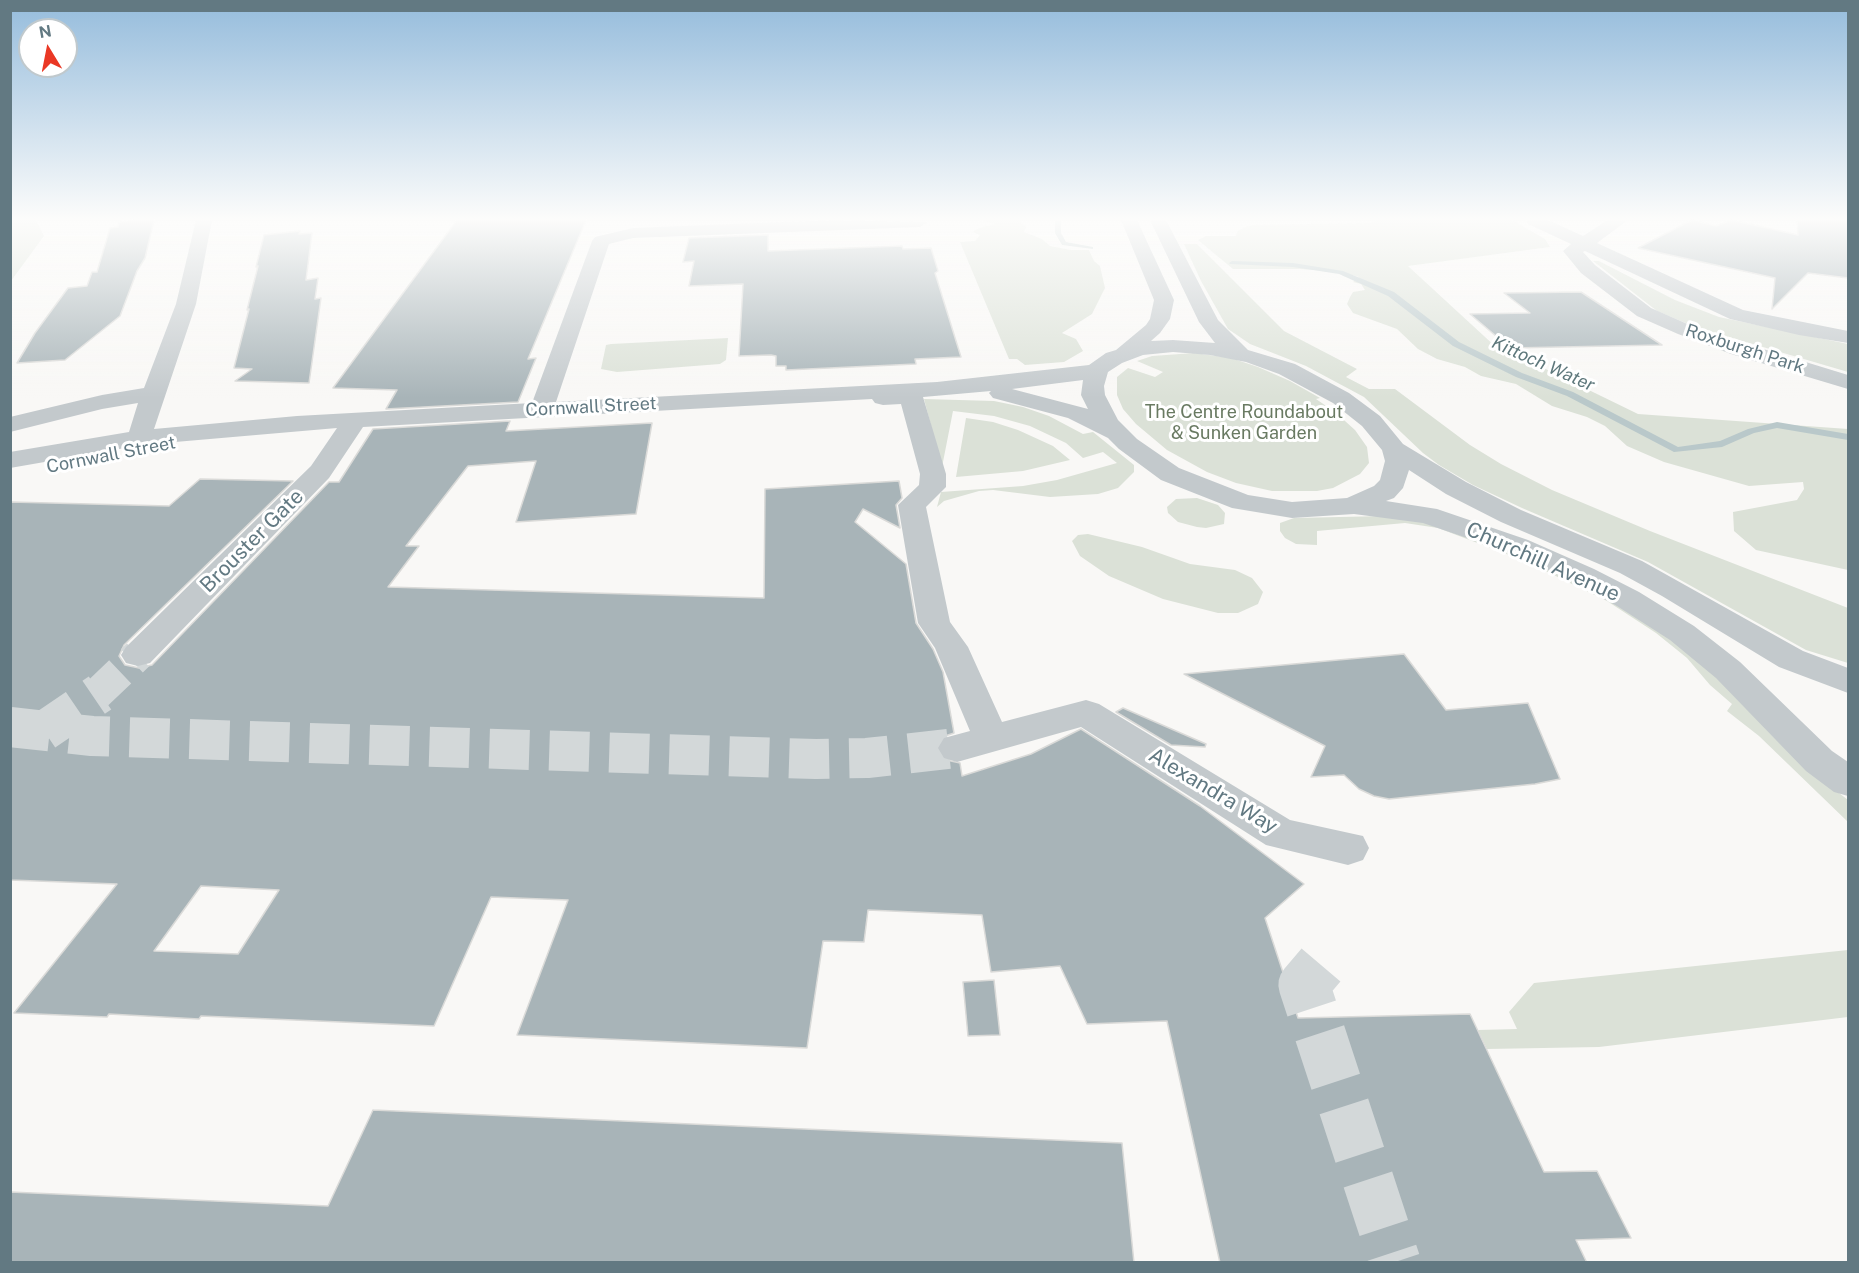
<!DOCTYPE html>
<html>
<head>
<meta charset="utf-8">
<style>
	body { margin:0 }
	#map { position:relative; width:1859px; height:1273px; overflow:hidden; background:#f9f8f6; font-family:"Public Sans",sans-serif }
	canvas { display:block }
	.frame { position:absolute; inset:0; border:12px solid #627982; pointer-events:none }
	.north { position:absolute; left:18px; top:18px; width:60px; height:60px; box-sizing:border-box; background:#fff; border:2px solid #c0c9cd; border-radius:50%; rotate:350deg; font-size:16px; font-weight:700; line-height:24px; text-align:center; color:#627982 }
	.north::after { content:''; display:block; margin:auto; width:21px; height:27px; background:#ea3825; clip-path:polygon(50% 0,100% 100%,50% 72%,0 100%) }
</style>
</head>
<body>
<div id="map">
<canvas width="1859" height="1273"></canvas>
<div class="frame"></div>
<div class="north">N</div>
</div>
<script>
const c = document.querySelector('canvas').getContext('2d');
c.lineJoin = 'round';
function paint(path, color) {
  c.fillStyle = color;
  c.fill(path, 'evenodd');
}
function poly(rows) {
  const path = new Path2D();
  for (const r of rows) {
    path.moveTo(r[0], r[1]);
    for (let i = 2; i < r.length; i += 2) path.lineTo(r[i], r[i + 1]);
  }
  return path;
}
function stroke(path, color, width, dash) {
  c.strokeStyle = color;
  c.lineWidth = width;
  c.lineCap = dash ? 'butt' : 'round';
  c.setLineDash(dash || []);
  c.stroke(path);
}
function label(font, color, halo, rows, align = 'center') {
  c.font = font + ' "Public Sans",sans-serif';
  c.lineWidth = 6;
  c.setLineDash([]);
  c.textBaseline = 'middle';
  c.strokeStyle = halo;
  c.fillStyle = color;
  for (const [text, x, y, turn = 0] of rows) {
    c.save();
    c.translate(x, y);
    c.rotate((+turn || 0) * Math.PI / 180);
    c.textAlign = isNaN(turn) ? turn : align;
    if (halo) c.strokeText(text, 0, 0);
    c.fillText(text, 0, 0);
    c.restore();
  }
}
paint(poly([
	[11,220,36,220,44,236,11,281],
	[980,220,1021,220,1021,223,1026,227,1024,232,1042,239,1050,246,1071,250,1089,250,1094,261,1100,266,1105,288,1092,314,1062,333,1076,339,1083,351,1064,362,1025,365,1017,359,1009,359,960,242,975,241,980,235,973,232,979,228,995,224],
	[1378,220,1512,220,1545,239,1550,247,1408,266,1497,348,1513,353,1638,414,1848,429,1848,570,1756,550,1734,531,1733,512,1797,500,1804,489,1803,482,1749,486,1664,462,1627,446,1605,426,1587,417,1552,406,1516,384,1481,376,1465,367,1437,359,1418,349,1397,329,1353,313,1347,304,1350,297,1353,292,1365,290,1361,284,1353,282,1359,277,1341,272,1300,269,1233,269,1198,240,1206,236,1236,236,1237,232,1243,228,1252,225,1369,223],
	[1184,244,1197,244,1284,331,1357,369,1346,377,1369,389,1395,389,1470,445,1501,464,1552,490,1650,531,1848,608,1848,663,1806,650,1648,562,1522,508,1473,485,1439,465,1423,453,1364,397,1306,366,1250,344,1228,329,1201,281],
	[1593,261,1599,261,1675,300,1719,317,1848,344,1848,372,1695,327,1657,311],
	[728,338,726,360,720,364,617,372,601,369,606,345,611,344],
	[1194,353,1231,358,1258,367,1290,381,1320,398,1316,399,1335,412,1355,430,1367,447,1369,463,1360,474,1333,488,1317,491,1272,491,1236,483,1207,472,1167,450,1136,424,1123,409,1117,395,1117,377,1128,368,1155,377,1163,372,1137,361,1152,356],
	[924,399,994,401,1023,407,1049,416,1083,434,1093,432,1134,465,1134,472,1118,488,1098,494,1050,497,993,490,979,491,944,501,937,507,941,492,1023,486,1057,480,1117,463,1103,452,1083,458,1066,443,1030,426,994,416,953,411,942,467],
	[966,418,993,422,1018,430,1053,446,1070,460,1023,471,956,477],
	[1197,498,1218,505,1225,513,1224,524,1206,528,1197,527,1178,522,1168,513,1167,507,1176,499],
	[1385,516,1413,519,1518,555,1588,585,1694,654,1797,760,1848,800,1848,822,1759,736,1727,711,1732,704,1710,685,1687,658,1656,633,1607,601,1525,561,1438,528,1405,523,1317,531,1317,545,1296,544,1285,538,1280,531,1280,523,1294,518],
	[1088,534,1142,547,1190,564,1235,570,1252,578,1263,592,1258,604,1238,613,1218,613,1163,599,1109,576,1080,556,1072,541,1078,535],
	[1848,950,1848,1017,1599,1047,1487,1049,1478,1030,1517,1029,1509,1012,1534,983]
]), '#dbe1d7');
paint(poly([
	[1055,220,1061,220,1061,233,1066,242,1093,247,1093,249,1062,245,1055,233,1055,220],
	[1232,261,1293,263,1343,271,1394,292,1459,342,1522,373,1573,392,1678,447,1720,441,1748,429,1777,422,1848,434,1848,440,1777,428,1754,433,1722,447,1674,452,1567,396,1516,377,1453,346,1388,296,1339,274,1293,267,1230,264,1229,263,1232,261]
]), '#b9c8ca');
const building = poly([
	[136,220,154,220,145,258,137,271,120,316,65,360,17,363,35,333,68,288,87,286,92,272,97,272,110,228,118,227,119,222,136,220],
	[457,220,586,220,528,359,536,358,518,402,386,409,397,390,333,388,457,220],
	[1692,220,1716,226,1731,220,1798,235,1797,220,1848,220,1848,278,1808,273,1772,309,1775,278,1638,248,1692,220],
	[300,231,299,234,312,233,306,280,318,278,315,299,321,298,309,383,235,381,252,369,234,368,249,309,247,310,258,266,256,267,264,235,300,231],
	[768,235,768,251,902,246,903,249,931,248,938,271,935,273,961,357,915,359,916,364,786,370,786,366,776,366,776,356,771,355,739,356,743,284,689,286,694,261,683,262,689,238,768,235],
	[1581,292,1662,345,1510,348,1470,314,1530,313,1504,293,1581,292],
	[510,421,506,431,652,423,636,514,516,522,536,461,468,466,406,546,419,546,388,587,764,598,765,489,899,481,902,498,896,505,900,528,863,509,855,522,906,564,916,623,933,649,943,672,954,733,942,737,936,747,942,759,960,763,962,776,1031,754,1081,729,1200,806,1304,884,1265,918,1298,1018,1470,1014,1544,1172,1597,1171,1631,1238,1576,1240,1587,1263,1220,1263,1167,1021,1087,1024,1060,966,991,972,982,915,868,910,864,942,823,941,807,1048,517,1035,568,900,491,897,434,1026,201,1016,199,1019,109,1014,107,1017,14,1013,117,884,10,880,10,502,169,506,200,479,293,481,124,645,119,656,125,665,139,668,152,665,329,482,339,482,373,429,510,421],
	[201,886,279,890,238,954,154,951,201,886],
	[1404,654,1446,710,1528,703,1560,779,1535,784,1389,799,1374,796,1359,789,1344,775,1311,777,1325,746,1184,674,1404,654],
	[1123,708,1206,744,1205,747,1171,745,1116,712,1123,708],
	[994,980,1000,1035,968,1036,963,982,994,980],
	[373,1110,1122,1143,1134,1263,10,1263,10,1192,328,1206,373,1110]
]);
paint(building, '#a8b4b8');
stroke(building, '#dadad8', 1.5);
stroke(poly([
	[97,694,138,655]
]), '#d3d8d9', 32, [32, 16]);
stroke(poly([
	[10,727,92,736,816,759,867,758,957,748],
	[44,731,100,693]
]), '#d3d8d9', 40, [40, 20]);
stroke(poly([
	[1321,965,1304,985,1395,1262]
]), '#d3d8d9', 51, [51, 26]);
paint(poly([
	[196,220,212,220,196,304,154,429,297,416,532,403,592,241,595,237,633,228,834,220,928,222,920,227,633,238,609,244,556,402,937,382,1089,365,1106,353,1116,350,1146,325,1150,319,1154,300,1121,220,1137,220,1174,300,1170,319,1160,333,1151,341,1173,340,1215,343,1199,322,1150,220,1166,220,1218,320,1248,350,1295,364,1349,393,1380,416,1403,444,1466,482,1521,510,1642,561,1803,651,1848,668,1848,693,1779,667,1662,596,1620,573,1501,522,1446,494,1409,470,1403,488,1394,498,1386,501,1437,509,1528,540,1594,569,1639,592,1694,626,1740,662,1832,751,1848,762,1848,796,1834,792,1806,771,1716,678,1670,640,1617,606,1572,581,1508,552,1423,523,1354,514,1292,518,1232,508,1161,480,1119,449,1108,438,1068,418,993,398,989,393,991,391,923,397,946,474,946,487,926,507,950,622,968,647,1002,722,1086,700,1099,704,1290,820,1363,836,1369,848,1363,860,1348,865,1266,845,1081,727,957,762,944,758,938,748,944,738,970,731,935,648,918,623,898,505,919,485,920,474,901,404,883,405,875,403,872,399,363,427,329,478,150,663,138,666,126,663,121,655,126,647,311,466,337,428,152,444,147,454,138,457,129,454,125,448,10,468,10,452,129,432,138,403,102,409,10,432,10,417,102,395,144,388,176,304,196,220],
	[1173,352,1210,355,1246,362,1279,374,1333,403,1362,426,1382,450,1385,461,1380,480,1374,486,1347,498,1292,502,1248,495,1179,468,1137,439,1118,420,1105,395,1104,386,1108,372,1122,363,1143,355,1173,352],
	[1083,380,1081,395,1088,409,1012,389,1083,380],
	[1526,220,1548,220,1583,236,1608,220,1628,220,1597,243,1743,310,1848,331,1848,343,1799,335,1730,319,1585,251,1583,252,1595,265,1651,308,1692,326,1747,344,1848,375,1848,389,1731,354,1678,334,1637,316,1581,273,1563,251,1571,244,1528,224,1526,220]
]), '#c3c9cc');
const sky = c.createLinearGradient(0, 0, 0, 398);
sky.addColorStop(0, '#95bcdc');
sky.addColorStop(0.55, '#fcfcfb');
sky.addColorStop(1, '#fcfcfb00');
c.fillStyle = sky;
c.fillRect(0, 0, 1859, 398);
label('18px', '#627982', '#fff', [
	["Roxburgh Park",1745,349,18],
	["Cornwall Street",591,407,-3],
	["Cornwall Street",111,455,-11]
]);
label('italic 18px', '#5e787c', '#fff', [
	["Kittoch Water",1543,364,24]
]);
label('18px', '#697a62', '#fff', [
	["The Centre Roundabout",1244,412],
	["& Sunken Garden",1244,433]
]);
label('21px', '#627982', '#fff', [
	["Brouster Gate",252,541,-45],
	["Churchill Avenue",1543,562,24],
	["Alexandra Way",1213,791,31]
]);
</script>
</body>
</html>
